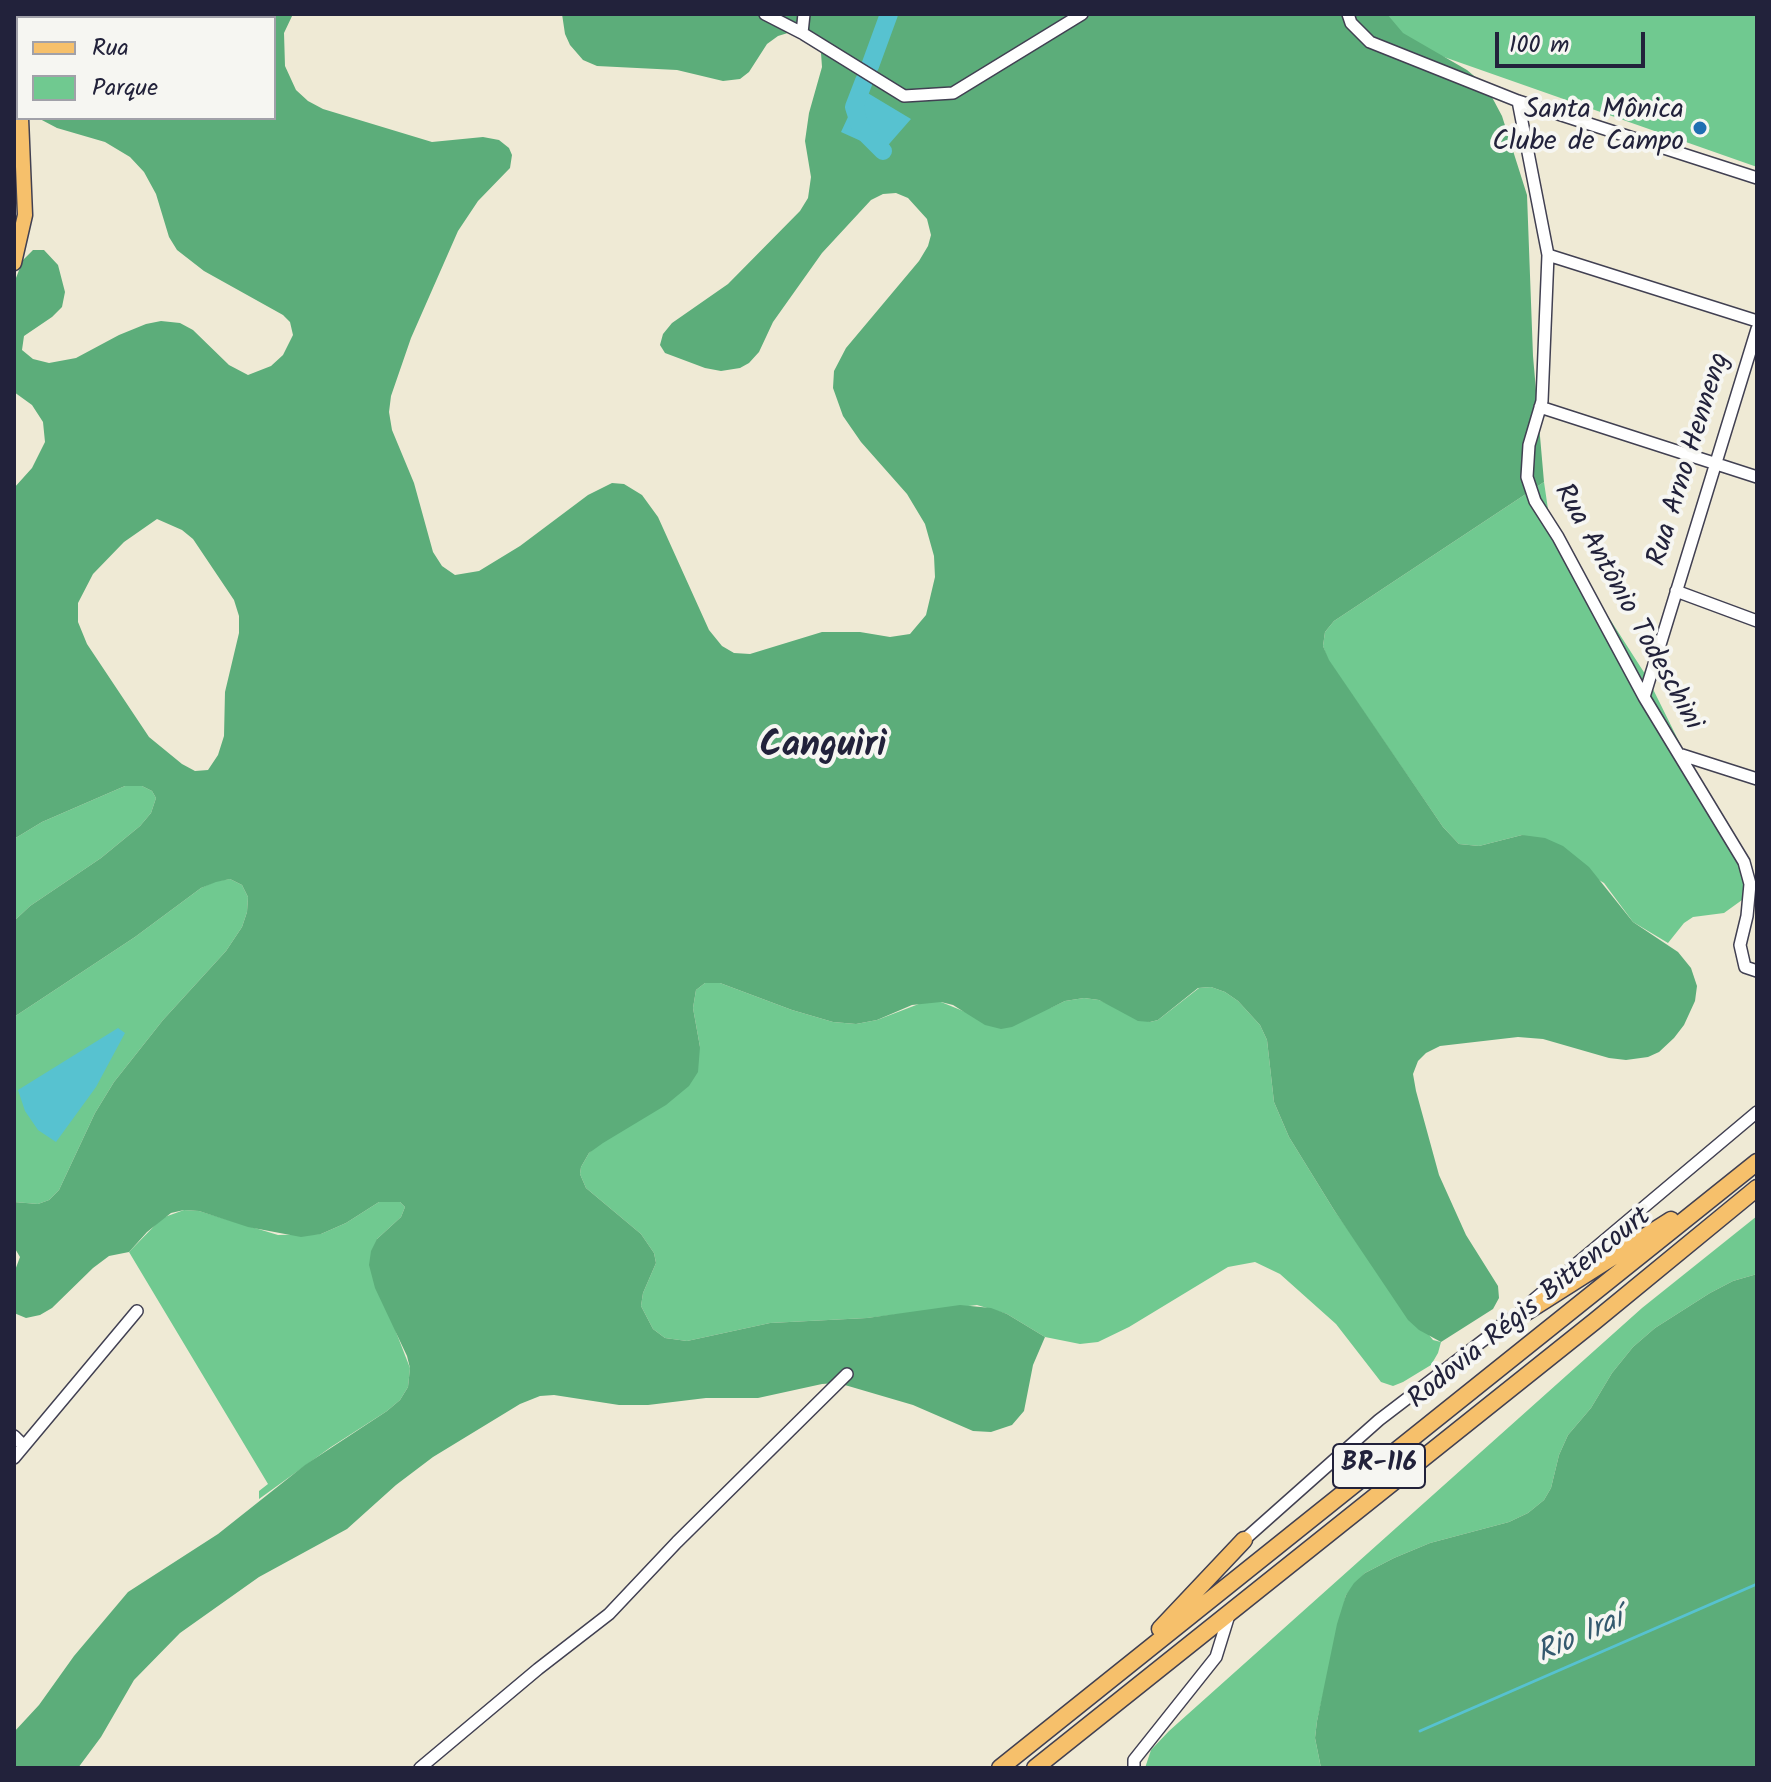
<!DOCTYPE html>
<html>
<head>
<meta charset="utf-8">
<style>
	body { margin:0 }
	#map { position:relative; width:1771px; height:1782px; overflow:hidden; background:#efead5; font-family:Kalam,sans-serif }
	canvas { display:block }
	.frame { position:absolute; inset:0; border:16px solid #22223b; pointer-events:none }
	.legend { position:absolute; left:16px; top:16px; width:260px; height:104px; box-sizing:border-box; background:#f6f6f2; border:2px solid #a1a1a9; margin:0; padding:10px 14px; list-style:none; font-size:24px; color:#22223b }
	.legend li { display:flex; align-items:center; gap:16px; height:40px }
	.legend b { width:40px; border:2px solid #a1a1a9 }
	.scale { position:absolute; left:1495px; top:32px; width:150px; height:36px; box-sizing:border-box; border:4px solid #22223b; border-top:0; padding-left:10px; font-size:24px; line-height:28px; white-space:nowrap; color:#22223b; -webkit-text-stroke:6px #f6f6f2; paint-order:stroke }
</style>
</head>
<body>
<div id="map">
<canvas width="1771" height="1782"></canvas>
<div class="frame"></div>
<ul class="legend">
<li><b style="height:10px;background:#f6c06b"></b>Rua</li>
<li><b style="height:22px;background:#70c990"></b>Parque</li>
</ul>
<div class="scale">100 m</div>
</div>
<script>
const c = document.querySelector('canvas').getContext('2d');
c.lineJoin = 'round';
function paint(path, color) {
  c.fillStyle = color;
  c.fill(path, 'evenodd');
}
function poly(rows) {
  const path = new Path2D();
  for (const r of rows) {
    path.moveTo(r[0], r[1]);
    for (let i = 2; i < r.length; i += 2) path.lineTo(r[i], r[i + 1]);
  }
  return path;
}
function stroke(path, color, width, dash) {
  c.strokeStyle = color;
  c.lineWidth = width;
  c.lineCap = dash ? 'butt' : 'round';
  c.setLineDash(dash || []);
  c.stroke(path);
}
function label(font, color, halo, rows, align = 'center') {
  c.font = font + ' Kalam,sans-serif';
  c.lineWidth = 8;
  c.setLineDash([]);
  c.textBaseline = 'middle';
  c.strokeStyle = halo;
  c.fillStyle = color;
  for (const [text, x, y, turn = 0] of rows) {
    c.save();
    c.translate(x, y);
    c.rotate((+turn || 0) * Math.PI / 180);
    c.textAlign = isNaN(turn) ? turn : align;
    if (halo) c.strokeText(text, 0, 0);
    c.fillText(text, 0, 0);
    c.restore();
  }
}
paint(poly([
	[14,14,34,14,34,18,18,18,18,106,14,105],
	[1363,14,1757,14,1757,167,1370,31],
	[1544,482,1549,516,1568,554,1647,677,1749,883,1742,900,1724,913,1693,917,1684,923,1668,943,1633,922,1604,883,1522,835,1479,846,1459,844,1443,827,1328,660,1323,646,1325,632,1334,621],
	[125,786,142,786,152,791,156,798,151,813,140,826,101,858,30,906,14,921,14,839,42,822],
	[230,879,242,885,248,897,247,912,242,927,226,951,163,1020,114,1082,95,1113,59,1190,49,1200,38,1204,14,1202,14,1017,135,937,201,888,216,881],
	[705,983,720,983,792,1010,833,1022,856,1024,877,1020,924,1002,941,1002,968,1013,1050,1008,1065,1001,1084,998,1099,1000,1150,1022,1158,1020,1199,988,1211,987,1225,992,1238,1001,1260,1025,1267,1040,1274,1102,1289,1137,1334,1210,1368,1258,1433,1340,1441,1342,1438,1353,1431,1365,1403,1382,1393,1386,1381,1382,1336,1324,1280,1274,1255,1262,1228,1267,1129,1327,1098,1342,1080,1344,1045,1337,1007,1314,977,1305,867,1318,770,1323,687,1341,665,1338,653,1329,641,1306,643,1293,656,1263,654,1253,641,1234,586,1188,580,1174,581,1167,589,1153,700,1047,693,1008,696,990],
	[390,1200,400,1202,405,1207,401,1217,377,1239,396,1332,410,1368,408,1387,400,1400,387,1411,331,1447,259,1499,259,1491,268,1484,129,1252,162,1218,184,1210,199,1211,278,1235,321,1234,346,1223,379,1202],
	[1757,1216,1757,1274,1733,1281,1710,1293,1655,1328,1633,1347,1612,1373,1591,1408,1568,1435,1559,1455,1551,1488,1544,1500,1528,1513,1509,1522,1430,1543,1394,1558,1365,1573,1346,1595,1317,1721,1315,1738,1321,1768,1145,1768,1151,1750,1169,1731,1642,1308]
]), '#70c990');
paint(poly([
	[114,14,192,14,195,18,112,18],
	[242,14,293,14,284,33,285,66,296,90,308,101,323,109,432,142,483,137,499,140,509,148,512,155,510,168,478,201,458,231,411,338,391,396,389,412,392,430,414,483,433,552,442,566,455,575,479,571,520,546,588,495,612,483,624,484,642,495,658,517,709,630,722,646,734,653,750,654,822,632,860,632,890,637,910,634,926,615,935,577,934,556,925,524,907,494,861,442,843,416,833,388,834,371,846,348,919,261,928,246,931,235,927,219,908,198,896,193,883,194,871,200,822,253,773,322,759,352,749,363,740,368,721,371,705,368,665,353,660,345,663,334,672,323,728,284,800,211,808,198,811,177,805,141,809,113,822,67,821,53,812,39,791,32,778,36,767,44,749,72,740,79,723,81,677,70,597,66,583,60,570,45,565,34,562,14,1387,14,1403,33,1467,70,1486,86,1502,116,1527,195,1533,356,1544,482,1334,621,1325,632,1323,646,1329,660,1443,827,1459,844,1479,846,1522,835,1545,838,1563,846,1589,867,1633,922,1678,952,1691,968,1697,986,1695,1001,1684,1025,1674,1038,1659,1052,1648,1057,1626,1060,1609,1058,1543,1039,1518,1037,1440,1046,1426,1053,1418,1061,1413,1074,1416,1091,1439,1175,1466,1235,1498,1286,1499,1298,1493,1309,1441,1342,1419,1330,1408,1320,1334,1210,1289,1137,1274,1102,1267,1040,1260,1025,1238,1001,1225,992,1211,987,1198,988,1158,1020,1150,1022,1138,1021,1099,1000,1084,998,1065,1001,1012,1027,1001,1029,985,1025,953,1005,941,1002,912,1005,877,1020,856,1024,833,1022,792,1010,720,983,705,983,696,990,693,1008,700,1047,698,1072,689,1086,666,1105,603,1143,589,1153,581,1167,580,1174,586,1188,641,1234,654,1253,656,1263,643,1293,641,1306,653,1329,665,1338,687,1341,770,1323,867,1318,960,1305,991,1308,1007,1314,1045,1337,1033,1365,1024,1411,1012,1425,991,1432,973,1431,913,1405,838,1383,822,1384,758,1398,706,1398,648,1405,619,1405,554,1395,540,1396,520,1404,433,1457,396,1485,347,1529,259,1577,180,1633,134,1680,101,1737,78,1768,14,1768,14,1732,39,1705,74,1656,128,1592,218,1534,305,1465,387,1411,400,1400,408,1387,410,1368,407,1356,375,1288,369,1265,371,1251,377,1239,401,1217,405,1207,400,1202,379,1202,346,1223,321,1234,301,1237,248,1227,199,1211,184,1210,171,1213,147,1232,129,1252,109,1256,93,1268,52,1308,40,1315,26,1318,14,1313,14,1273,20,1257,14,1247,14,1202,38,1204,49,1200,59,1190,95,1113,114,1082,163,1020,226,951,242,927,247,912,248,897,242,885,230,879,216,882,201,888,135,937,14,1017,14,921,30,906,101,858,140,826,151,813,156,798,152,791,142,786,125,786,42,822,14,839,14,488,32,468,45,442,43,422,32,405,14,392,14,283,23,260,33,250,44,250,58,265,65,292,62,307,52,317,24,336,22,350,33,359,49,363,76,358,119,335,146,324,161,321,180,323,193,330,229,365,248,375,271,366,283,355,293,335,290,322,283,315,204,271,177,250,169,237,156,194,144,172,130,157,105,142,57,128,38,118,274,118,274,18,239,18],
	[157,519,182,530,193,539,234,600,239,616,239,633,225,692,224,736,218,755,208,770,195,771,182,764,149,737,87,644,78,622,78,603,93,574,124,542],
	[1757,1274,1757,1768,1321,1768,1315,1738,1317,1721,1337,1624,1346,1595,1354,1583,1365,1573,1394,1558,1430,1543,1509,1522,1528,1513,1544,1500,1551,1488,1559,1455,1568,1435,1591,1408,1612,1373,1633,1347,1655,1328,1710,1293,1733,1281]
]), '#5cad7a');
paint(poly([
	[861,89,911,119,883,151,841,132],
	[118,1028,125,1033,96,1087,56,1142,38,1130,25,1111,18,1090]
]), '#57c2d0');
stroke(poly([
	[1420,1731,1757,1584]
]), '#57c2d0', 3);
stroke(poly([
	[870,66,889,14],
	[864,81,854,107,861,129,883,151]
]), '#57c2d0', 18);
const minor = poly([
	[765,14,802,33,904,96,953,93,1082,14],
	[1348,14,1351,23,1370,42,1518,101,1757,178],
	[802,33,804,14],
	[1518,101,1548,255,1542,401,1529,445,1527,477,1535,501,1558,537,1644,697,1744,862,1750,884,1747,916,1740,945,1745,967,1757,971],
	[1548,255,1757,321],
	[1540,407,1757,477],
	[1676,591,1757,621],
	[1644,697,1757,329],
	[1682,755,1757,779],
	[1531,1302,1757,1112],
	[14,1436,24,1446],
	[14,1458,137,1311],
	[1244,1540,1379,1420,1502,1326],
	[420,1768,538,1669,609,1614,677,1542,847,1374],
	[1134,1768,1134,1760,1216,1657,1229,1615]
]);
const major = poly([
	[23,18,24,14],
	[18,54,18,69],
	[14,263,25,215,21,118]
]);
const highway = poly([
	[1498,1330,1671,1220],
	[1160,1629,1244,1540],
	[1000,1768,1757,1162],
	[1035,1768,1595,1321,1757,1188]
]);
stroke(minor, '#414052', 14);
stroke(major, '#414052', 17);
stroke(highway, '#414052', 19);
stroke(minor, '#fff', 11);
stroke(major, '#f6c06b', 14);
stroke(highway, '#f6c06b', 16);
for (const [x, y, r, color] of [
	[1700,128,8,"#1f6fb2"]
]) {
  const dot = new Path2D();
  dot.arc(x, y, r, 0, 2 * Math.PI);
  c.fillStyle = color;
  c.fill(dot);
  stroke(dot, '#f6f6f2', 3);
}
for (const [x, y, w] of [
	[1379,1466,92]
]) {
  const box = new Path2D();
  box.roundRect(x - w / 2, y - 22, w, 44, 6);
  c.fillStyle = '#f6f6f2';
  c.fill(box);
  stroke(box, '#22223b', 2);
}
label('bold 26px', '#22223b', null, [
	["BR-116",1379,1466]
]);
label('28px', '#22223b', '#f6f6f2', [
	["Santa Mônica",1684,112],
	["Clube de Campo",1684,144]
], 'right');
label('28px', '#22223b', '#f6f6f2', [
	["Rua Arno Henneng",1691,460,-73],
	["Rua Antônio Todeschini",1626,608,61],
	["Rodovia Régis Bittencourt",1531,1310,-39]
]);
label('italic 30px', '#355a6f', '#f6f6f2', [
	["Rio Iraí",1581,1639,-24]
]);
label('bold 36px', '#22223b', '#f6f6f2', [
	["Canguiri",823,749]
]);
</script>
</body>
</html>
